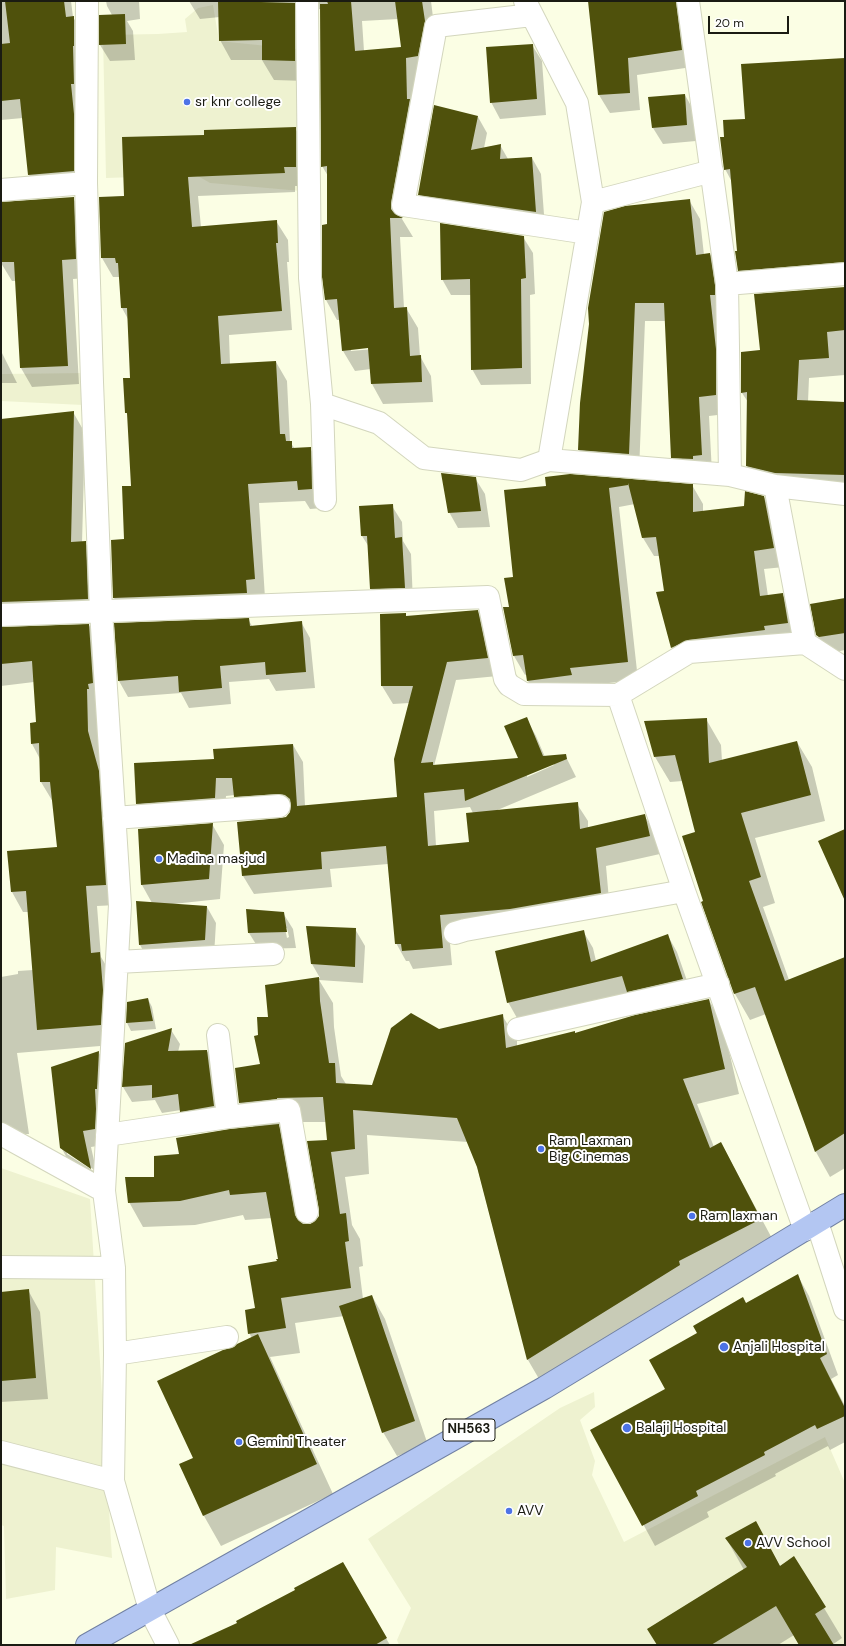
<!DOCTYPE html>
<html>
<head>
<meta charset="utf-8">
<style>
	body { margin:0 }
	#map { position:relative; width:846px; height:1646px; overflow:hidden; background:#fbfee4; font-family:"DM Sans",sans-serif }
	canvas { display:block }
	.frame { position:absolute; inset:0; border:2px solid #1a1b12; pointer-events:none }
	.scale { position:absolute; left:708px; top:16px; width:81px; height:18px; box-sizing:border-box; border:2px solid #1a1b12; border-top:0; padding-left:5px; font-size:12px; line-height:14px; white-space:nowrap; color:#1a1b12; -webkit-text-stroke:3px #fff; paint-order:stroke }
</style>
</head>
<body>
<div id="map">
<canvas width="846" height="1646"></canvas>
<div class="frame"></div>
<div class="scale">20 m</div>
</div>
<script>
const c = document.querySelector('canvas').getContext('2d');
c.lineJoin = 'round';
function paint(path, color) {
  c.fillStyle = color;
  c.fill(path, 'evenodd');
}
function poly(rows) {
  const path = new Path2D();
  for (const r of rows) {
    path.moveTo(r[0], r[1]);
    for (let i = 2; i < r.length; i += 2) path.lineTo(r[i], r[i + 1]);
  }
  return path;
}
function stroke(path, color, width, dash) {
  c.strokeStyle = color;
  c.lineWidth = width;
  c.lineCap = dash ? 'butt' : 'round';
  c.setLineDash(dash || []);
  c.stroke(path);
}
function label(font, color, halo, rows, align = 'center') {
  c.font = font + ' "DM Sans",sans-serif';
  c.lineWidth = 4;
  c.setLineDash([]);
  c.textBaseline = 'middle';
  c.strokeStyle = halo;
  c.fillStyle = color;
  for (const [text, x, y, turn = 0] of rows) {
    c.save();
    c.translate(x, y);
    c.rotate((+turn || 0) * Math.PI / 180);
    c.textAlign = isNaN(turn) ? turn : align;
    if (halo) c.strokeText(text, 0, 0);
    c.fillText(text, 0, 0);
    c.restore();
  }
}
paint(poly([
	[213,5,219,41,297,49,301,191,210,183,196,175,106,178,103,35,158,34,187,32,185,19,198,8],
	[84,373,83,405,1,401,1,374],
	[1,1168,90,1199,112,1558,56,1547,55,1590,6,1599,4,1526,1,1525],
	[594,1392,595,1407,580,1420,595,1461,592,1475,624,1542,825,1437,845,1483,845,1645,399,1645,397,1640,411,1608,368,1539,560,1408]
]), '#eef2d0');
paint(poly([
	[1,1,71,1,73,17,84,35,83,189,40,193,29,175,23,118,1,120],
	[106,1,139,1,140,19,127,21,133,31,135,60,110,61,100,45,112,15,107,6],
	[189,1,431,1,436,42,402,219,413,237,400,237,404,308,406,308,418,328,420,356,431,376,433,402,383,404,372,384,371,369,355,371,343,351,340,320,337,320,326,300,328,225,328,176,322,166,321,9,312,10,306,81,274,80,262,60,231,60,220,40,220,17,200,19],
	[398,19,402,48,364,51,362,21],
	[373,347,373,349,351,351,351,349],
	[589,1,683,1,692,67,637,75,640,110,610,113,599,95],
	[532,45,542,61,546,115,500,119,491,102],
	[845,59,845,281,749,289,739,270,732,182,725,169,725,138,746,120],
	[685,95,694,111,696,141,663,144,653,128],
	[478,117,487,133,484,148,500,145,508,159,532,158,541,174,545,228,428,210,419,194],
	[295,128,306,147,307,186,295,186,295,192,198,196,201,227,276,221,288,240,289,262,287,262,292,330,229,335,230,364,276,362,287,381,290,442,295,449,310,448,321,467,323,508,310,509,305,501,259,503,265,598,125,617,114,598,112,541,126,540,132,487,128,416,126,412,131,379,128,319,122,308,120,277,113,277,102,258,100,198,125,196,205,136],
	[73,198,84,216,86,278,73,279,79,384,32,387,21,368,16,281,12,281,1,263,1,203],
	[689,200,700,219,704,255,710,254,720,273,726,414,709,416,712,473,682,476,672,457,666,321,645,321,639,472,590,468,579,450,581,403],
	[523,237,533,253,535,294,530,295,531,384,481,385,472,369,471,295,451,295,442,279],
	[845,288,845,375,809,378,808,402,845,403,845,493,757,484,747,466,748,402,742,393,761,351],
	[1,351,17,383,1,383],
	[73,412,85,433,82,543,85,542,97,563,99,619,6,625,2,628,89,625,100,646,98,709,99,752,110,792,117,905,97,906,101,957,111,974,112,1045,17,1053,29,1134,8,1134,1,1121,1,977,18,974,18,971,33,970,29,912,23,912,12,892,8,852,58,848,53,802,41,782,40,759,32,744,37,723,34,682,1,686,1,420],
	[475,478,485,494,490,527,458,528,449,512],
	[546,478,692,485,703,504,703,512,745,507,764,497,774,516,784,567,764,569,768,596,782,594,793,613,798,641,699,658,682,666,672,647,660,556,654,556,643,538,635,504,619,507,638,680,580,686,539,700,528,681,527,674,525,675,514,656,504,608,510,607,514,578,547,487],
	[392,506,402,522,403,541,411,554,413,603,380,605,371,589,369,547,362,536,360,507],
	[845,599,845,650,829,653,827,652,817,635],
	[477,611,488,629,498,676,456,680,434,766,519,759,526,718,536,736,545,757,565,755,576,777,495,811,577,804,588,821,588,828,644,815,655,833,660,854,606,866,610,911,449,932,452,965,413,969,409,961,406,961,396,943,388,864,330,869,332,887,254,894,243,876,291,812,245,814,235,795,226,796,225,816,148,821,137,804,215,760,293,745,303,762,305,806,398,798,409,703,393,704,382,686,405,614,407,617],
	[553,763,554,765,527,777,527,774],
	[470,807,473,813,470,843,436,846,434,811],
	[248,619,252,626,301,622,310,638,315,688,276,691,269,679,229,682,231,704,189,708,181,693,128,697,119,681,115,624],
	[706,719,721,745,722,761,797,742,812,767,825,821,755,838,775,903,763,907,789,980,845,958,845,1168,830,1177,816,1152,766,1014,750,1020,735,994,702,902,704,901,696,833,683,781,670,782,655,757],
	[212,824,224,845,220,899,173,904,173,905,207,907,216,923,214,956,149,961,140,945,137,902,152,903,142,885,139,830],
	[247,910,283,913,293,929,296,948,259,949,249,933],
	[285,928,287,928,289,937,287,938],
	[355,929,365,946,363,983,319,980,333,1003,334,1027,341,1076,346,1084,373,1086,438,1030,502,1015,517,1040,517,1046,575,1034,709,1000,723,1025,739,1094,697,1104,714,1147,721,1143,775,1244,542,1384,528,1360,477,1166,468,1142,367,1135,369,1174,345,1177,352,1225,360,1239,363,1266,359,1267,363,1299,372,1296,385,1319,428,1445,397,1456,383,1432,344,1316,295,1323,300,1353,270,1357,333,1494,221,1546,204,1516,180,1465,194,1458,235,1348,252,1338,249,1333,257,1309,279,1260,272,1218,245,1220,243,1215,195,1225,143,1227,129,1202,181,1155,254,1128,240,1103,261,1065,259,1036,269,1017,266,985,320,978,312,964],
	[291,1122,326,1122,328,1141,320,1217,315,1223,309,1225,306,1225,293,1150,278,1125,291,1124],
	[583,931,593,948,596,961,668,936,677,952,692,995,517,1018,508,1002],
	[148,999,152,1007,156,1029,131,1031,127,1023,128,1003],
	[171,1030,180,1044,178,1052,207,1051,215,1066,222,1121,190,1126,181,1110,162,1113,155,1100,132,1102,123,1087,126,1044],
	[99,1053,108,1068,104,1145,91,1147,99,1183,70,1164,61,1147],
	[67,1152,96,1171,95,1172,67,1154],
	[798,1276,809,1296,838,1375,831,1379,845,1406,845,1442,830,1450,828,1446,775,1474,776,1476,707,1512,709,1517,655,1546,592,1430,667,1389,746,1304],
	[28,1290,40,1312,48,1399,1,1402,1,1293],
	[756,1523,780,1566,794,1558,842,1638,832,1645,799,1645,794,1635,778,1645,655,1645,744,1570,726,1538],
	[342,1563,390,1645,191,1645,239,1624]
]), '#0003');
paint(poly([
	[5,1,64,1,66,17,74,16,74,46,73,46,74,84,71,84,74,114,74,171,28,175,20,99,1,101,1,44,10,43],
	[218,1,260,1,261,2,295,3,295,61,262,60,262,40,219,41],
	[327,1,351,1,355,51,401,47,395,1,422,1,425,21,418,56,406,58,407,99,410,99,391,203,391,209,395,214,403,218,390,218,394,308,407,307,410,356,421,355,422,382,371,384,368,348,342,351,337,299,325,300,322,277,322,225,327,224,327,166,321,167,320,4,328,4],
	[588,1,676,1,682,50,628,58,630,93,598,95],
	[125,14,126,44,99,45,99,15],
	[533,44,537,99,490,103,486,47],
	[845,58,845,262,738,271,735,251,737,251,730,169,724,170,720,137,724,137,723,120,745,119,741,64],
	[685,94,687,125,652,128,648,97],
	[434,105,478,116,471,150,501,144,500,159,532,157,536,212,418,195],
	[296,127,296,167,284,167,285,173,188,177,192,227,277,220,278,243,276,243,282,311,218,316,221,364,276,361,280,434,285,434,286,441,292,441,292,448,311,447,312,489,298,490,297,481,248,484,255,579,246,580,247,593,113,598,111,540,124,539,122,486,131,486,127,413,125,413,123,378,130,378,127,308,121,308,118,263,116,263,115,258,101,258,99,197,124,196,122,137,204,135,204,130],
	[74,197,76,259,62,260,68,366,20,368,14,262,1,262,1,202],
	[690,199,696,255,710,253,715,285,715,295,710,295,716,349,716,395,699,397,702,455,693,456,693,459,671,458,664,303,635,303,629,454,578,450,580,403,589,324,588,308,604,212,625,206],
	[440,223,524,236,526,278,521,279,522,368,471,370,470,279,441,280],
	[845,287,845,330,827,332,829,358,799,360,797,400,845,402,845,475,775,473,746,466,747,392,741,393,741,352,760,350,754,294],
	[74,411,71,542,86,541,88,599,1,602,1,419],
	[441,473,476,477,481,511,448,513],
	[570,474,693,484,693,512,744,506,745,491,764,496,774,548,754,551,760,596,783,593,788,623,764,626,765,630,688,640,671,648,656,592,664,591,656,537,642,538,628,483,628,485,609,488,628,662,570,668,572,675,527,681,523,655,513,656,503,607,509,607,504,578,513,577,504,490,546,486,545,477],
	[393,504,395,538,402,537,405,588,370,589,367,536,361,536,359,506],
	[845,598,845,633,819,637,816,635,810,604],
	[478,610,488,658,447,662,421,763,433,762,433,765,518,758,504,726,527,717,543,756,566,754,567,759,465,801,464,789,424,793,428,846,469,842,466,813,578,802,580,829,645,814,650,836,596,848,601,893,510,909,440,915,443,948,402,951,401,944,395,944,386,846,321,852,322,869,242,876,237,822,280,818,286,817,290,812,291,805,290,799,285,795,278,794,234,797,232,778,216,778,215,798,136,804,134,763,214,759,213,749,293,744,297,806,397,797,394,759,413,686,381,686,380,614,406,613,406,616],
	[249,618,250,626,302,621,306,672,266,675,265,662,220,666,222,688,179,692,178,676,118,681,114,623],
	[89,624,93,683,88,684,89,689,87,689,88,731,99,771,106,885,86,886,91,953,100,952,103,990,101,1025,37,1030,26,891,11,892,7,851,57,847,50,782,40,782,39,743,31,744,30,723,36,722,32,661,1,664,1,627],
	[707,718,709,763,797,741,811,795,741,813,761,877,749,881,785,981,845,957,845,1133,815,1152,755,987,734,994,701,902,703,901,682,836,695,832,675,755,654,757,644,721],
	[213,823,209,879,141,885,138,829],
	[845,829,845,901,818,841],
	[136,901,207,906,205,940,139,945],
	[246,909,284,912,287,932,248,933],
	[306,926,356,928,355,967,311,964],
	[584,930,591,962,668,934,683,979,627,992,622,976,507,1003,495,951],
	[319,977,320,1001,329,1063,335,1063,336,1083,372,1085,391,1028,411,1013,439,1029,503,1014,506,1048,575,1031,575,1033,635,1015,709,999,725,1069,683,1079,710,1148,721,1142,761,1219,679,1261,680,1265,527,1360,477,1167,457,1118,353,1110,355,1149,331,1152,340,1214,346,1213,349,1241,345,1242,351,1288,281,1298,286,1328,248,1334,245,1310,255,1308,248,1266,277,1261,276,1259,278,1259,266,1192,230,1195,229,1190,180,1201,128,1203,125,1177,154,1177,154,1156,179,1154,176,1138,230,1129,279,1124,295,1215,298,1220,303,1224,310,1224,315,1221,319,1216,319,1210,307,1141,327,1140,323,1097,277,1098,277,1099,239,1103,235,1068,260,1064,254,1036,258,1035,257,1017,268,1017,265,985],
	[148,998,153,1021,126,1023,127,1002],
	[172,1028,168,1051,207,1050,214,1106,180,1112,178,1094,152,1098,152,1085,122,1087,125,1043],
	[99,1051,97,1089,95,1089,96,1109,95,1129,83,1131,91,1169,60,1148,51,1067],
	[798,1274,827,1354,820,1358,845,1408,845,1416,817,1429,815,1425,764,1452,765,1455,696,1491,698,1496,642,1526,590,1430,665,1389,649,1360,697,1333,693,1326,743,1297,746,1303],
	[29,1289,36,1378,1,1381,1,1292],
	[372,1295,415,1421,382,1433,339,1306],
	[258,1334,317,1464,203,1516,179,1464,193,1458,157,1381,223,1350,234,1347,237,1344],
	[756,1521,780,1566,794,1556,826,1607,815,1614,834,1645,799,1645,776,1606,711,1645,657,1645,647,1629,747,1567,725,1538],
	[343,1562,387,1638,375,1645,189,1645,237,1623,236,1621,295,1590,294,1588]
]), '#4f510c');
const minor = poly([
	[87,1,86,183,92,382,101,611,120,905,104,1191,114,1268,115,1354,113,1481,150,1610,168,1645],
	[307,1,310,278,322,404,325,500],
	[525,1,577,103,593,202,549,460],
	[688,1,727,284,730,475,775,486,845,494],
	[532,15,436,26,403,205,588,233],
	[1,190,86,183],
	[593,202,712,171],
	[727,284,845,274],
	[322,404,379,423,424,458,521,470,549,460,730,475],
	[775,486,805,643],
	[1,615,488,597,505,679,509,685,524,694,618,695,689,652,805,643,845,669],
	[618,695,684,891,805,1230],
	[114,818,279,806],
	[455,933,465,930,684,891],
	[117,962,273,954],
	[518,1029,718,984],
	[228,1117,289,1110,307,1212],
	[1,1134,104,1191],
	[107,1135,228,1117,218,1035],
	[817,1222,845,1309],
	[1,1267,114,1268],
	[115,1354,227,1337],
	[1,1452,113,1481]
]);
const trunk = poly([
	[87,1645,544,1388,845,1205]
]);
stroke(minor, '#d3d6bd', 24);
stroke(trunk, '#7180a2', 24);
stroke(minor, '#fff', 22);
stroke(trunk, '#b3c6f2', 22);
for (const [x, y, r, color] of [
	[187,102,4,"#4d73e6"],
	[159,859,4,"#4d73e6"],
	[541,1149,4,"#4d73e6"],
	[692,1216,4,"#4d73e6"],
	[724,1347,5,"#4d73e6"],
	[627,1428,5,"#4d73e6"],
	[239,1442,4,"#4d73e6"],
	[509,1511,4,"#4d73e6"],
	[748,1543,4,"#4d73e6"]
]) {
  const dot = new Path2D();
  dot.arc(x, y, r, 0, 2 * Math.PI);
  c.fillStyle = color;
  c.fill(dot);
  stroke(dot, '#fff', 1.5);
}
for (const [x, y, w] of [
	[469,1430,52]
]) {
  const box = new Path2D();
  box.roundRect(x - w / 2, y - 11, w, 22, 3);
  c.fillStyle = '#fff';
  c.fill(box);
  stroke(box, '#1a1b12', 1);
}
label('bold 13px', '#1a1b12', null, [
	["NH563",469,1430]
]);
label('14px', '#1a1b12', '#fff', [
	["sr knr college",195,102],
	["Madina masjud",167,859],
	["Ram Laxman",549,1141],
	["Big Cinemas",549,1157],
	["Ram laxman",700,1216],
	["Anjali Hospital",733,1347],
	["Balaji Hospital",636,1428],
	["Gemini Theater",247,1442],
	["AVV",517,1511],
	["AVV School",756,1543]
], 'left');
</script>
</body>
</html>
